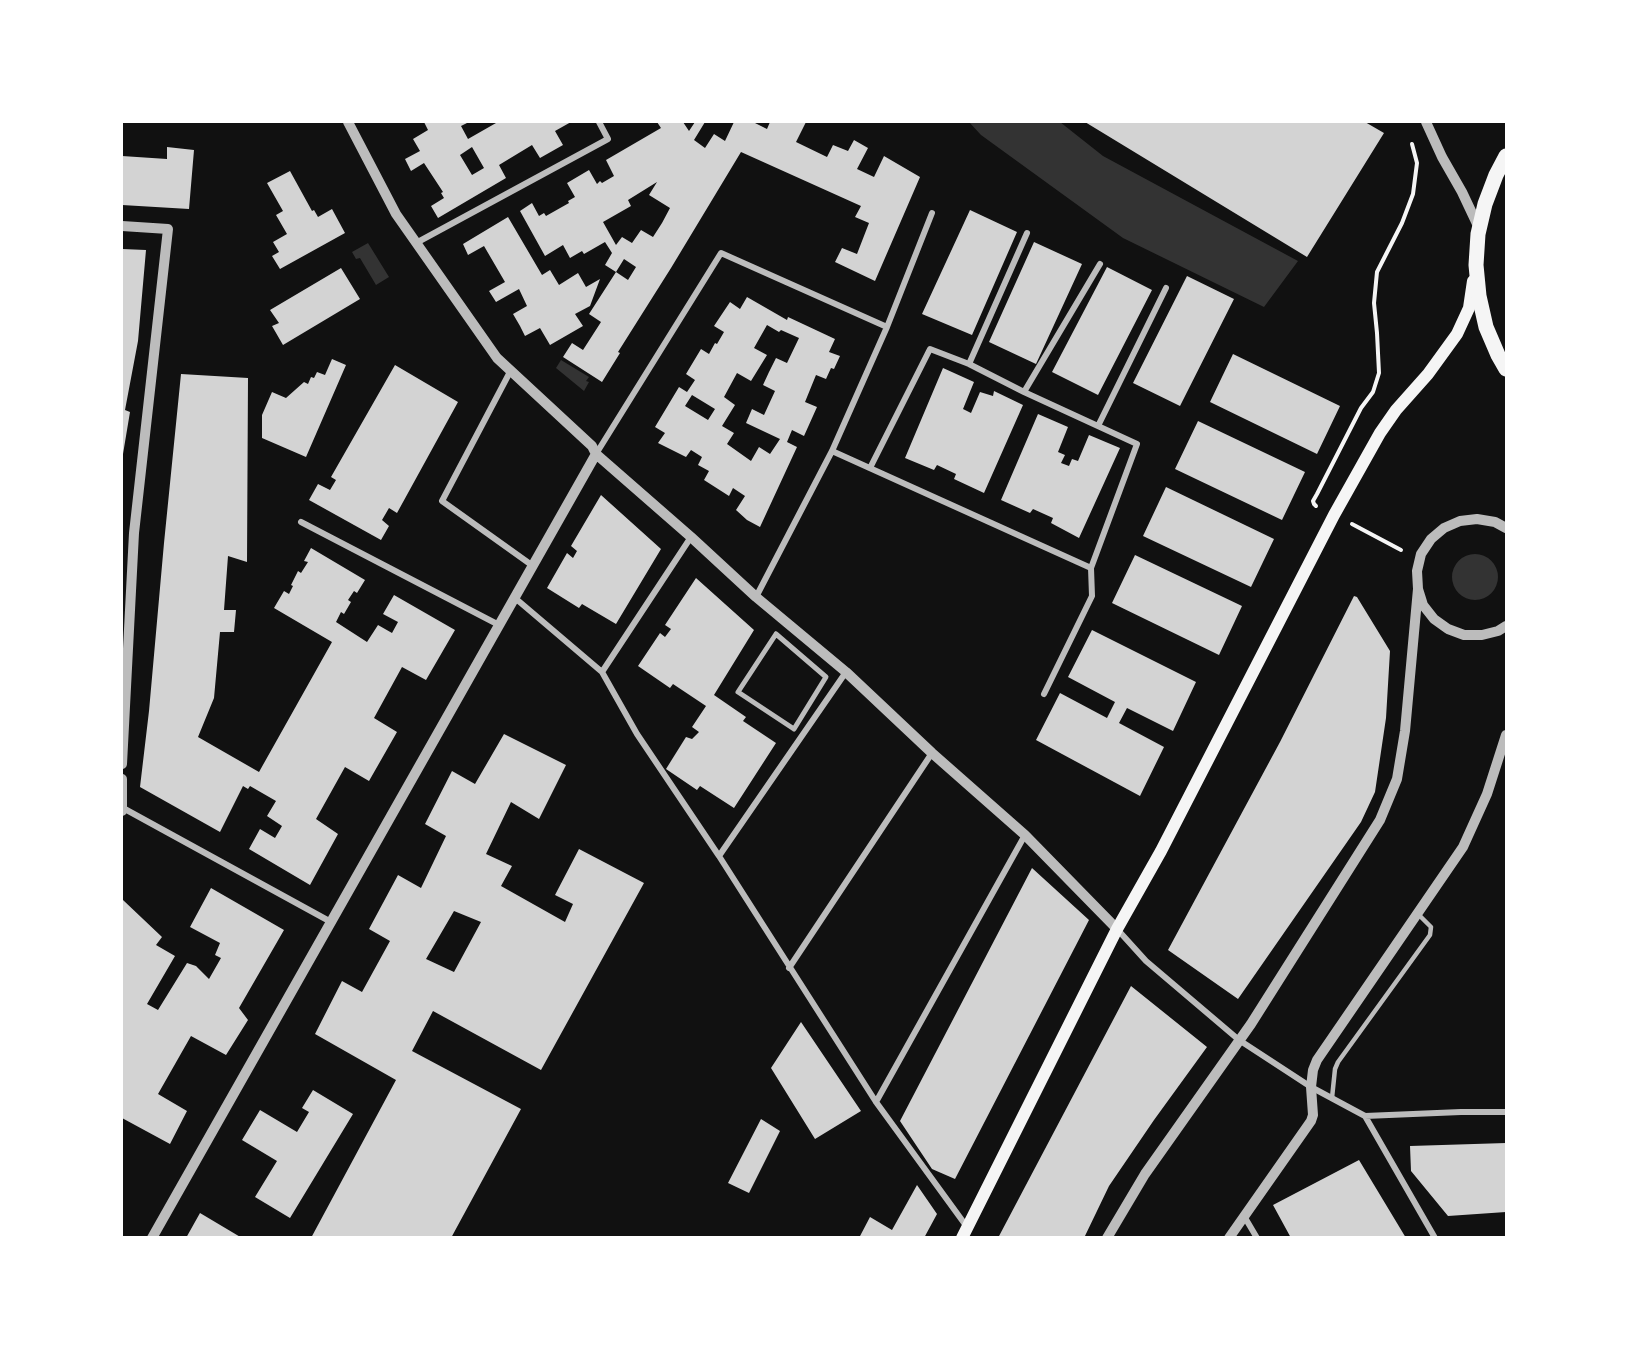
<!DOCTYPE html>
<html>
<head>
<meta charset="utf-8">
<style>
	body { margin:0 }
	#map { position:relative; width:1628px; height:1359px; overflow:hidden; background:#111; font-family:Manrope,sans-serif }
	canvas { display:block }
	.frame { position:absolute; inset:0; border:123px solid #fff; pointer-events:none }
</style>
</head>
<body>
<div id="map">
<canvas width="1628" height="1359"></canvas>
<div class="frame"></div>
</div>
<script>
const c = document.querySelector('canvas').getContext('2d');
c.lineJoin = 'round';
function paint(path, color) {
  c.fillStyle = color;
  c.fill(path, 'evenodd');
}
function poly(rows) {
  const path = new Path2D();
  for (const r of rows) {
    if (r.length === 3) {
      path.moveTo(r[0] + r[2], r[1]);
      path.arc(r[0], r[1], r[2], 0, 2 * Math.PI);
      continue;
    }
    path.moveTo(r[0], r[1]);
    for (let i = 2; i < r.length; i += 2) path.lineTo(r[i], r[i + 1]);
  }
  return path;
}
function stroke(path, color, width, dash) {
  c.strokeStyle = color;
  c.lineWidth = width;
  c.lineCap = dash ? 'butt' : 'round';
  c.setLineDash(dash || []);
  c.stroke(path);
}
paint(poly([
	[969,122,1060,122,1103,156,1298,261,1264,307,1123,238,981,135],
	[368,243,389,277,376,285,360,258,356,259,352,252],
	[561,360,589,377,586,381,589,382,584,391,556,368],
	[1475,577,23]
]), '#333');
paint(poly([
	[424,122,466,122,467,123,461,126,468,139,496,123,495,122,571,122,555,131,563,145,540,158,532,145,499,165,506,178,438,218,431,206,444,198,441,193,443,192,424,163,411,171,405,159,420,151,413,139,428,130],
	[472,147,484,168,472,175,460,155],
	[657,122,683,122,689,131,695,122,705,122,694,140,705,148,714,134,725,141,734,122,753,122,767,129,770,122,806,122,796,142,827,157,833,145,848,151,854,140,868,148,857,169,874,177,884,156,920,177,875,281,835,262,842,248,857,254,869,223,855,217,861,206,741,152,671,268,618,352,620,353,602,382,563,357,572,343,583,350,601,322,589,314,616,272,628,280,636,267,624,259,616,272,605,265,612,253,605,242,584,254,582,251,570,258,563,245,545,256,520,211,532,203,539,216,544,213,546,216,569,203,568,201,575,197,567,183,589,170,597,184,600,181,602,183,614,176,606,160,661,128],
	[657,182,649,195,670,208,662,223,653,237,641,230,632,243,622,237,616,245,603,222,631,206,628,200],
	[1085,122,1365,122,1384,133,1307,257],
	[167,147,194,150,189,209,122,205,122,156,167,159],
	[290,171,312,211,314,210,318,217,332,209,345,233,280,269,272,256,279,252,273,242,287,234,276,215,283,211,267,183],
	[970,210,1017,232,972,335,922,314],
	[508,217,542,275,550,270,559,285,578,273,586,287,600,279,590,306,575,314,583,326,550,345,540,328,525,336,520,326,513,314,527,306,519,289,496,302,489,291,505,282,484,246,468,255,463,244],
	[1034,242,1082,264,1036,364,989,342],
	[122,249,146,250,138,341,125,410,130,412,123,454,122,454],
	[1107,267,1152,290,1098,395,1052,372],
	[341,268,360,299,283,345,272,326,279,323,270,310],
	[1187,276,1234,299,1180,406,1133,383],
	[747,297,787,320,788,317,835,339,829,352,840,356,834,369,831,368,826,379,816,375,805,402,817,407,804,436,792,430,787,442,797,447,760,527,747,520,736,510,745,496,733,488,729,496,704,480,709,471,698,465,702,457,691,450,686,457,658,443,665,433,655,427,679,387,687,392,695,380,686,374,701,349,709,354,715,343,717,344,724,332,714,326,730,302,740,309],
	[767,325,779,332,781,330,799,338,787,363,776,358,769,372,763,385,775,391,764,415,752,409,746,423,780,439,770,454,759,447,751,461,727,444,734,433,722,426,735,405,724,397,737,373,751,381,767,355,754,348],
	[692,395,715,409,708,420,685,406],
	[1233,354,1340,406,1317,454,1210,402],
	[332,359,346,365,306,457,262,438,262,415,272,392,286,398,304,382,308,384,311,377,314,378,317,372,325,375],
	[395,365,458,402,397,513,389,508,382,520,389,526,381,540,309,500,318,484,330,490,336,480,331,477],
	[943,368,974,382,963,409,971,413,980,392,993,396,994,391,1023,405,984,493,954,479,956,474,937,465,934,470,905,458],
	[181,374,248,378,247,562,228,556,224,610,236,610,234,632,220,632,214,698,198,737,259,772,332,642,274,608,284,591,289,594,293,586,291,585,298,571,301,573,308,562,304,561,311,548,365,580,357,593,354,591,348,600,351,602,344,614,341,612,336,622,367,642,378,625,392,633,398,622,383,614,394,595,455,630,426,680,402,667,374,718,397,732,369,781,345,767,316,819,338,834,310,885,249,849,260,829,275,838,282,826,267,816,276,801,250,786,248,789,243,786,220,832,140,787,149,711,164,543],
	[1038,414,1068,427,1058,452,1065,455,1061,463,1069,466,1072,459,1078,461,1089,435,1120,448,1079,538,1051,523,1053,518,1033,509,1030,513,1001,500],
	[1198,421,1305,472,1282,520,1175,469],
	[1166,487,1274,539,1251,587,1143,536],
	[601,495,661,549,616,624,582,604,579,608,547,588,567,553,573,558,577,551,571,546],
	[1135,555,1242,606,1219,655,1112,603],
	[696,578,754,630,714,695,746,717,743,721,776,743,734,808,700,786,697,790,666,769,686,737,692,739,699,732,692,727,706,706,673,684,670,688,638,666,660,633,665,637,671,629,665,625],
	[1354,596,1357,597,1390,651,1386,718,1375,792,1361,822,1238,999,1168,950,1280,742],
	[1092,630,1196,682,1173,731,1127,708,1119,723,1164,747,1140,796,1036,740,1060,693,1107,718,1115,702,1068,677],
	[504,734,566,765,539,819,511,802,486,854,512,866,501,886,565,922,573,904,555,895,579,849,644,883,541,1070,433,1011,412,1051,521,1109,451,1238,311,1238,396,1080,315,1034,342,981,362,992,390,941,369,929,398,875,421,888,446,836,425,824,452,771,475,784],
	[454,911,481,922,454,972,426,959],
	[1032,868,1089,920,955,1179,932,1169,900,1121],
	[211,888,284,930,239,1008,248,1020,226,1055,191,1036,158,1094,187,1111,170,1144,122,1118,122,904,123,900,162,937,156,945,175,956,147,1004,158,1010,187,963,196,966,209,979,221,958,215,955,220,943,190,927],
	[1131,986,1207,1047,1154,1120,1109,1186,1084,1238,998,1238],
	[801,1022,861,1111,815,1139,771,1068],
	[313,1090,353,1114,290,1218,255,1197,277,1161,242,1140,260,1110,297,1132,309,1112,302,1108],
	[761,1119,780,1131,749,1193,728,1183],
	[1506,1143,1506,1212,1448,1216,1411,1171,1410,1146],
	[1359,1160,1406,1238,1291,1238,1273,1205],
	[917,1185,937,1214,924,1238,859,1238,870,1217,892,1230],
	[200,1213,242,1238,186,1238]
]), '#d3d3d3');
stroke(poly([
	[1316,506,1314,504,1313,501,1317,494,1361,408,1373,392,1379,373,1377,333,1374,303,1377,272,1402,223,1413,194,1417,163,1412,144],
	[1352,524,1401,550]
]), '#f5f5f5', 4);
stroke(poly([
	[1332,1098,1335,1069,1338,1062,1430,935,1431,927,1419,915]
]), '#bcbcbc', 4.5);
stroke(poly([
	[776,634,826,677,794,729,738,692,776,634]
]), '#bcbcbc', 5);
stroke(poly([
	[416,243,608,139,599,122],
	[969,364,1027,233],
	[511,370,442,501,533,566],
	[1024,392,1100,264],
	[1098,426,1166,288],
	[832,451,1091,568],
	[596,454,721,253,887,327],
	[870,468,930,349,969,364,1024,392,1137,444,1091,568,1092,596,1044,694],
	[301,522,499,625],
	[756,597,832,451,887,327,932,213],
	[515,598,602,672,637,734,719,856,876,1102,967,1227],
	[602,672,691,537],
	[123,808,331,922],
	[719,856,846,672],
	[1117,929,1146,961,1239,1040,1311,1087,1365,1116,1435,1238],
	[789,968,932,753],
	[876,1102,1025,835],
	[1365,1116,1461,1112,1506,1112],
	[1244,1216,1257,1238]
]), '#bcbcbc', 6);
stroke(poly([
	[348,122,396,214,497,358,592,446,596,454,691,537,756,597,846,672,932,753,1025,835,1117,929],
	[1426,122,1442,157,1462,192,1479,228],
	[122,226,168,229,134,533,122,764],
	[1506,528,1495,522,1477,519,1460,521,1444,528,1431,539,1421,554,1417,571,1418,589,1423,605,1434,619,1448,629,1464,635,1482,635,1498,631,1506,626],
	[122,779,122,811],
	[152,1238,596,454],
	[1107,1238,1145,1174,1251,1024,1380,820,1397,779,1405,731,1418,589],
	[1229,1238,1311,1121,1313,1115,1311,1087,1313,1070,1317,1060,1463,847,1487,794,1506,735]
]), '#bcbcbc', 10);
stroke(poly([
	[962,1238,1117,929,1161,851,1334,515,1380,433,1396,410,1428,374,1457,334,1469,308,1473,281]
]), '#f5f5f5', 12);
stroke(poly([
	[1506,156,1496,175,1485,204,1478,234,1476,265,1479,296,1486,327,1498,355,1506,369]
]), '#f5f5f5', 15);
</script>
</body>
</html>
